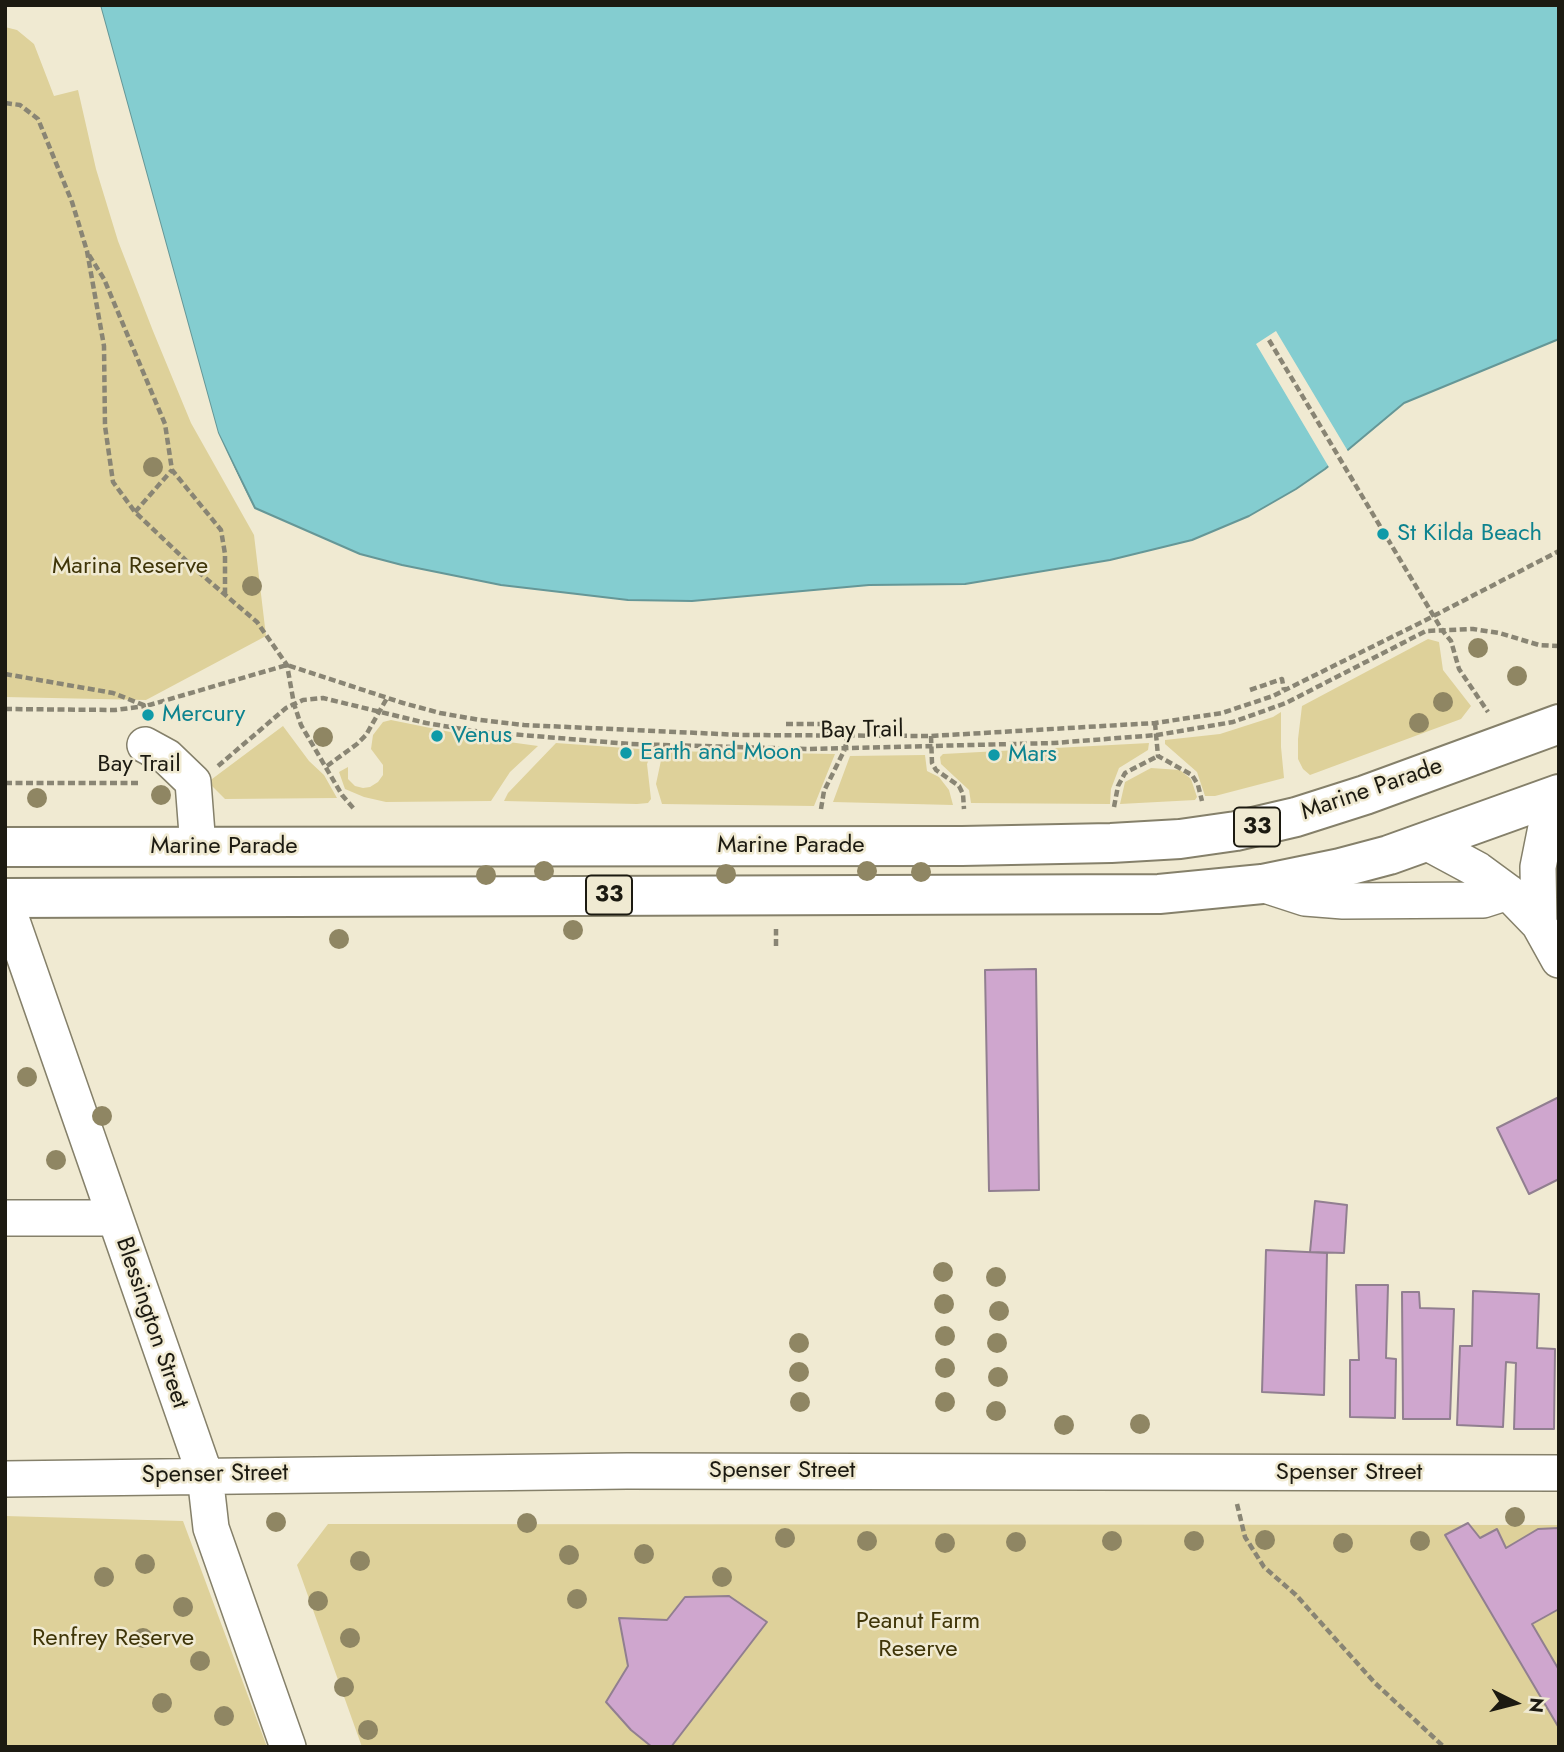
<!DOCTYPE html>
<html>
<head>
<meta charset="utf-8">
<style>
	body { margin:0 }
	#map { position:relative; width:1564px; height:1752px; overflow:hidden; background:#f0ead2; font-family:Jost,sans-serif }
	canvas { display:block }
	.frame { position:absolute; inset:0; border:7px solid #1c1a11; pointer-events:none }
	.north { position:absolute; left:1480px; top:1668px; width:70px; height:70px; -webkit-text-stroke:5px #f0ead2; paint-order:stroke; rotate:96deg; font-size:19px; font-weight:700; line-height:28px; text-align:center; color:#1c1a11 }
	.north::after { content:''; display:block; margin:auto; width:24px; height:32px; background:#1c1a11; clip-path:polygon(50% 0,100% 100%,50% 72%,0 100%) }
</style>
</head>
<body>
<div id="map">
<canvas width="1564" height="1752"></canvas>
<div class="frame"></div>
<div class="north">N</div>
</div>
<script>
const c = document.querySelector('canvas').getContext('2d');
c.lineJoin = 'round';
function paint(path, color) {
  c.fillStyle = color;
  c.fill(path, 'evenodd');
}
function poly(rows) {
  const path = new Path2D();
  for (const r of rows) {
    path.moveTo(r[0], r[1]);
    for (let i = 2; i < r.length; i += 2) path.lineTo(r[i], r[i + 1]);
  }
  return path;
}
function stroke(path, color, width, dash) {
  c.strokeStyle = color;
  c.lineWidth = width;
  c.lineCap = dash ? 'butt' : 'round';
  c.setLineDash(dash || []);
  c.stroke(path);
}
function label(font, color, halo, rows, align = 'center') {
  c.font = font + ' Jost,sans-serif';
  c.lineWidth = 5;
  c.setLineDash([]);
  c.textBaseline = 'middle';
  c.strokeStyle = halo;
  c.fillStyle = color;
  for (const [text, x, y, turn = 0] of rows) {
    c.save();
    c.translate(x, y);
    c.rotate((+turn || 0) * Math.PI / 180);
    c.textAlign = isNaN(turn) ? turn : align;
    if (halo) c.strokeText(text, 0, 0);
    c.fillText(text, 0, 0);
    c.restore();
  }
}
paint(poly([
	[5,27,17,30,34,44,54,96,78,90,96,169,118,241,153,331,191,423,254,535,266,636,146,700,5,697],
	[1428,639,1439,642,1443,670,1471,706,1461,719,1310,775,1303,769,1298,759,1298,739,1302,706],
	[1281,712,1281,747,1284,778,1215,796,1205,796,1197,772,1165,744,1165,740,1220,734,1273,717],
	[391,720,480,738,538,746,510,772,491,801,386,802,364,797,345,789,339,772,348,767,348,779,355,786,363,788,370,787,378,782,383,775,383,765,371,749,373,735,383,722],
	[283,726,309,761,324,775,337,798,225,799,208,782],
	[556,743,653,750,647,764,651,799,648,803,637,804,504,801,508,793],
	[1149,743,1148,750,1119,768,1111,789,1110,804,971,803,969,790,941,764,940,757,943,754],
	[663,751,835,754,814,806,662,804,656,784],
	[925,755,927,771,939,777,949,790,953,805,833,802,850,756],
	[1151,768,1180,770,1191,779,1197,797,1195,800,1120,804,1125,782],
	[5,1516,183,1521,267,1747,5,1747],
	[328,1524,1559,1525,1559,1747,362,1747,297,1565]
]), '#ded19a');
const water = poly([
	[100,5,1559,5,1559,339,1404,403,1325,469,1296,489,1249,516,1192,540,1110,560,965,584,869,585,692,601,628,600,501,585,402,565,360,554,255,508,218,433,100,5]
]);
paint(water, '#84cdd0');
stroke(water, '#659797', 2);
paint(poly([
	[96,5,100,5,218,433,255,512,252,510,214,434],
	[1276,331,1349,453,1330,469,1256,344]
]), '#f0ead2');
const building = poly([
	[1036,969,1039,1190,989,1191,985,970,1036,969],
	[1559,1097,1559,1179,1529,1194,1497,1128,1559,1097],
	[1315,1201,1347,1205,1344,1253,1310,1252,1315,1201],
	[1266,1250,1327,1253,1324,1395,1262,1392,1266,1250],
	[1356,1285,1388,1285,1386,1358,1396,1359,1395,1418,1350,1417,1350,1360,1359,1360,1356,1285],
	[1473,1291,1539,1294,1537,1348,1555,1349,1554,1429,1514,1429,1516,1363,1506,1362,1503,1427,1457,1425,1460,1346,1472,1346,1473,1291],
	[1402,1292,1419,1292,1420,1308,1454,1309,1450,1419,1403,1419,1402,1292],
	[1468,1523,1480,1538,1497,1529,1506,1548,1538,1529,1559,1528,1559,1609,1532,1624,1559,1670,1559,1728,1445,1535,1468,1523],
	[729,1596,767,1622,671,1747,652,1747,631,1730,606,1702,628,1666,619,1618,667,1620,685,1597,729,1596]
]);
paint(building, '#cfa6ce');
stroke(building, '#917f90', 2);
const minor = poly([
	[145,745,167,757,193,782,198,847],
	[1426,842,1478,870,1508,892,1539,924,1559,960],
	[1262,884,1305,898,1343,901,1483,900,1508,892],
	[5,901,205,1475,211,1528,288,1747],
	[1539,924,1538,867,1552,797],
	[5,1218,115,1218],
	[5,1479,627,1471,1559,1473]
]);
const major = poly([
	[5,847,962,846,1111,843,1180,839,1236,831,1296,817,1365,795,1559,724],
	[5,898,1159,894,1262,884,1340,868,1389,855,1559,794]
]);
stroke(minor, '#85806a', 38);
stroke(major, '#85806a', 42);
stroke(poly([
	[5,103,20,105,38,119,72,202,87,251,104,346,105,426,113,482,135,512,195,569,257,622,287,665,294,704,301,725,342,795,354,809],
	[89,255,104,279,165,424,172,470,221,530,225,554,225,594],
	[1269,340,1442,630,1451,641,1459,669,1488,712],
	[135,512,172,470],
	[5,674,113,693,146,706,287,665,403,703,440,713,480,720,524,725,742,735,931,736,1155,723,1222,713,1273,696,1420,623,1559,551],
	[1250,690,1282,679,1284,690],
	[5,709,115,710,146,706],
	[1155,723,1158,756,1192,775,1198,785,1202,801],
	[786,724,825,724,826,736],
	[931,736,932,763,936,770,959,786,963,794,964,809],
	[218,766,286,708,303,700,323,698,426,723,474,731,630,744,808,749,1054,743,1157,735,1233,722,1286,703,1426,631,1473,629,1499,633,1539,645,1559,646],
	[327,766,357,744,366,735,387,698],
	[5,783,141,783],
	[1114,807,1118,786,1125,773,1158,756],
	[821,809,824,791,845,749,847,737],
	[776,946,776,929],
	[1237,1504,1245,1537,1264,1567,1296,1595,1375,1683,1444,1747]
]), '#898574', 4.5, [7, 3.5]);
stroke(minor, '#fff', 35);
stroke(major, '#fff', 38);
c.fillStyle = '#8f8663';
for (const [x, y] of [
	[153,467],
	[252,586],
	[1478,648],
	[1517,676],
	[1443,702],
	[1419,723],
	[323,737],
	[161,795],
	[37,798],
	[544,871],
	[867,871],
	[921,872],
	[726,874],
	[486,875],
	[573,930],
	[339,939],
	[27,1077],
	[102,1116],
	[56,1160],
	[943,1272],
	[996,1277],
	[944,1304],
	[999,1311],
	[945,1336],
	[799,1343],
	[997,1343],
	[945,1368],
	[799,1372],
	[998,1377],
	[800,1402],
	[945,1402],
	[996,1411],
	[1140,1424],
	[1064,1425],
	[1515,1517],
	[276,1522],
	[527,1523],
	[785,1538],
	[1265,1540],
	[867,1541],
	[1112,1541],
	[1194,1541],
	[1420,1541],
	[1016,1542],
	[945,1543],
	[1343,1543],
	[644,1554],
	[569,1555],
	[360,1561],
	[145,1564],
	[104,1577],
	[722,1577],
	[577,1599],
	[318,1601],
	[183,1607],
	[143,1638],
	[350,1638],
	[200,1661],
	[344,1687],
	[162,1703],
	[224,1716],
	[368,1730]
]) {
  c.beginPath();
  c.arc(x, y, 10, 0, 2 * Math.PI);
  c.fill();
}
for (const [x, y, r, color] of [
	[1383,534,7,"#0f9aa8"],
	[148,715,7,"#0f9aa8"],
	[437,736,7,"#0f9aa8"],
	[626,753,7,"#0f9aa8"],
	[994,755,7,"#0f9aa8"]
]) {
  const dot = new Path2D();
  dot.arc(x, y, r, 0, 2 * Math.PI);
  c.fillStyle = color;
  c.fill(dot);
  stroke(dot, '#f0ead2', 2.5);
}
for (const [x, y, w] of [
	[1257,827,46],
	[609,895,46]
]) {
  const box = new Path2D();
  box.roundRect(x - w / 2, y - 19.5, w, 39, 5);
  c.fillStyle = '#f0ead2';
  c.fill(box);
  stroke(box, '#1c1a11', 2);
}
label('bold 23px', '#1c1a11', null, [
	["33",1257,827],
	["33",609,895]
]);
label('24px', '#0d838f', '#f0ead2', [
	["St Kilda Beach",1397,534],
	["Mercury",162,715],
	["Venus",451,736],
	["Earth and Moon",640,753],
	["Mars",1008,755]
], 'left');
label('24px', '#3f3508', '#f0ead2', [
	["Marina Reserve",130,567],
	["Peanut Farm",918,1622],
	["Reserve",918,1650],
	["Renfrey Reserve",113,1639]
]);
label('24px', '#1c1a11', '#f0ead2', [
	["Bay Trail",862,731,-1],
	["Bay Trail",139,765],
	["Marine Parade",1372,790,-19],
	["Marine Parade",791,846],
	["Marine Parade",224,847],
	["Blessington Street",151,1323,71],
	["Spenser Street",782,1471],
	["Spenser Street",1349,1473],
	["Spenser Street",215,1475,-1]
]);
</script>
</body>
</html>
